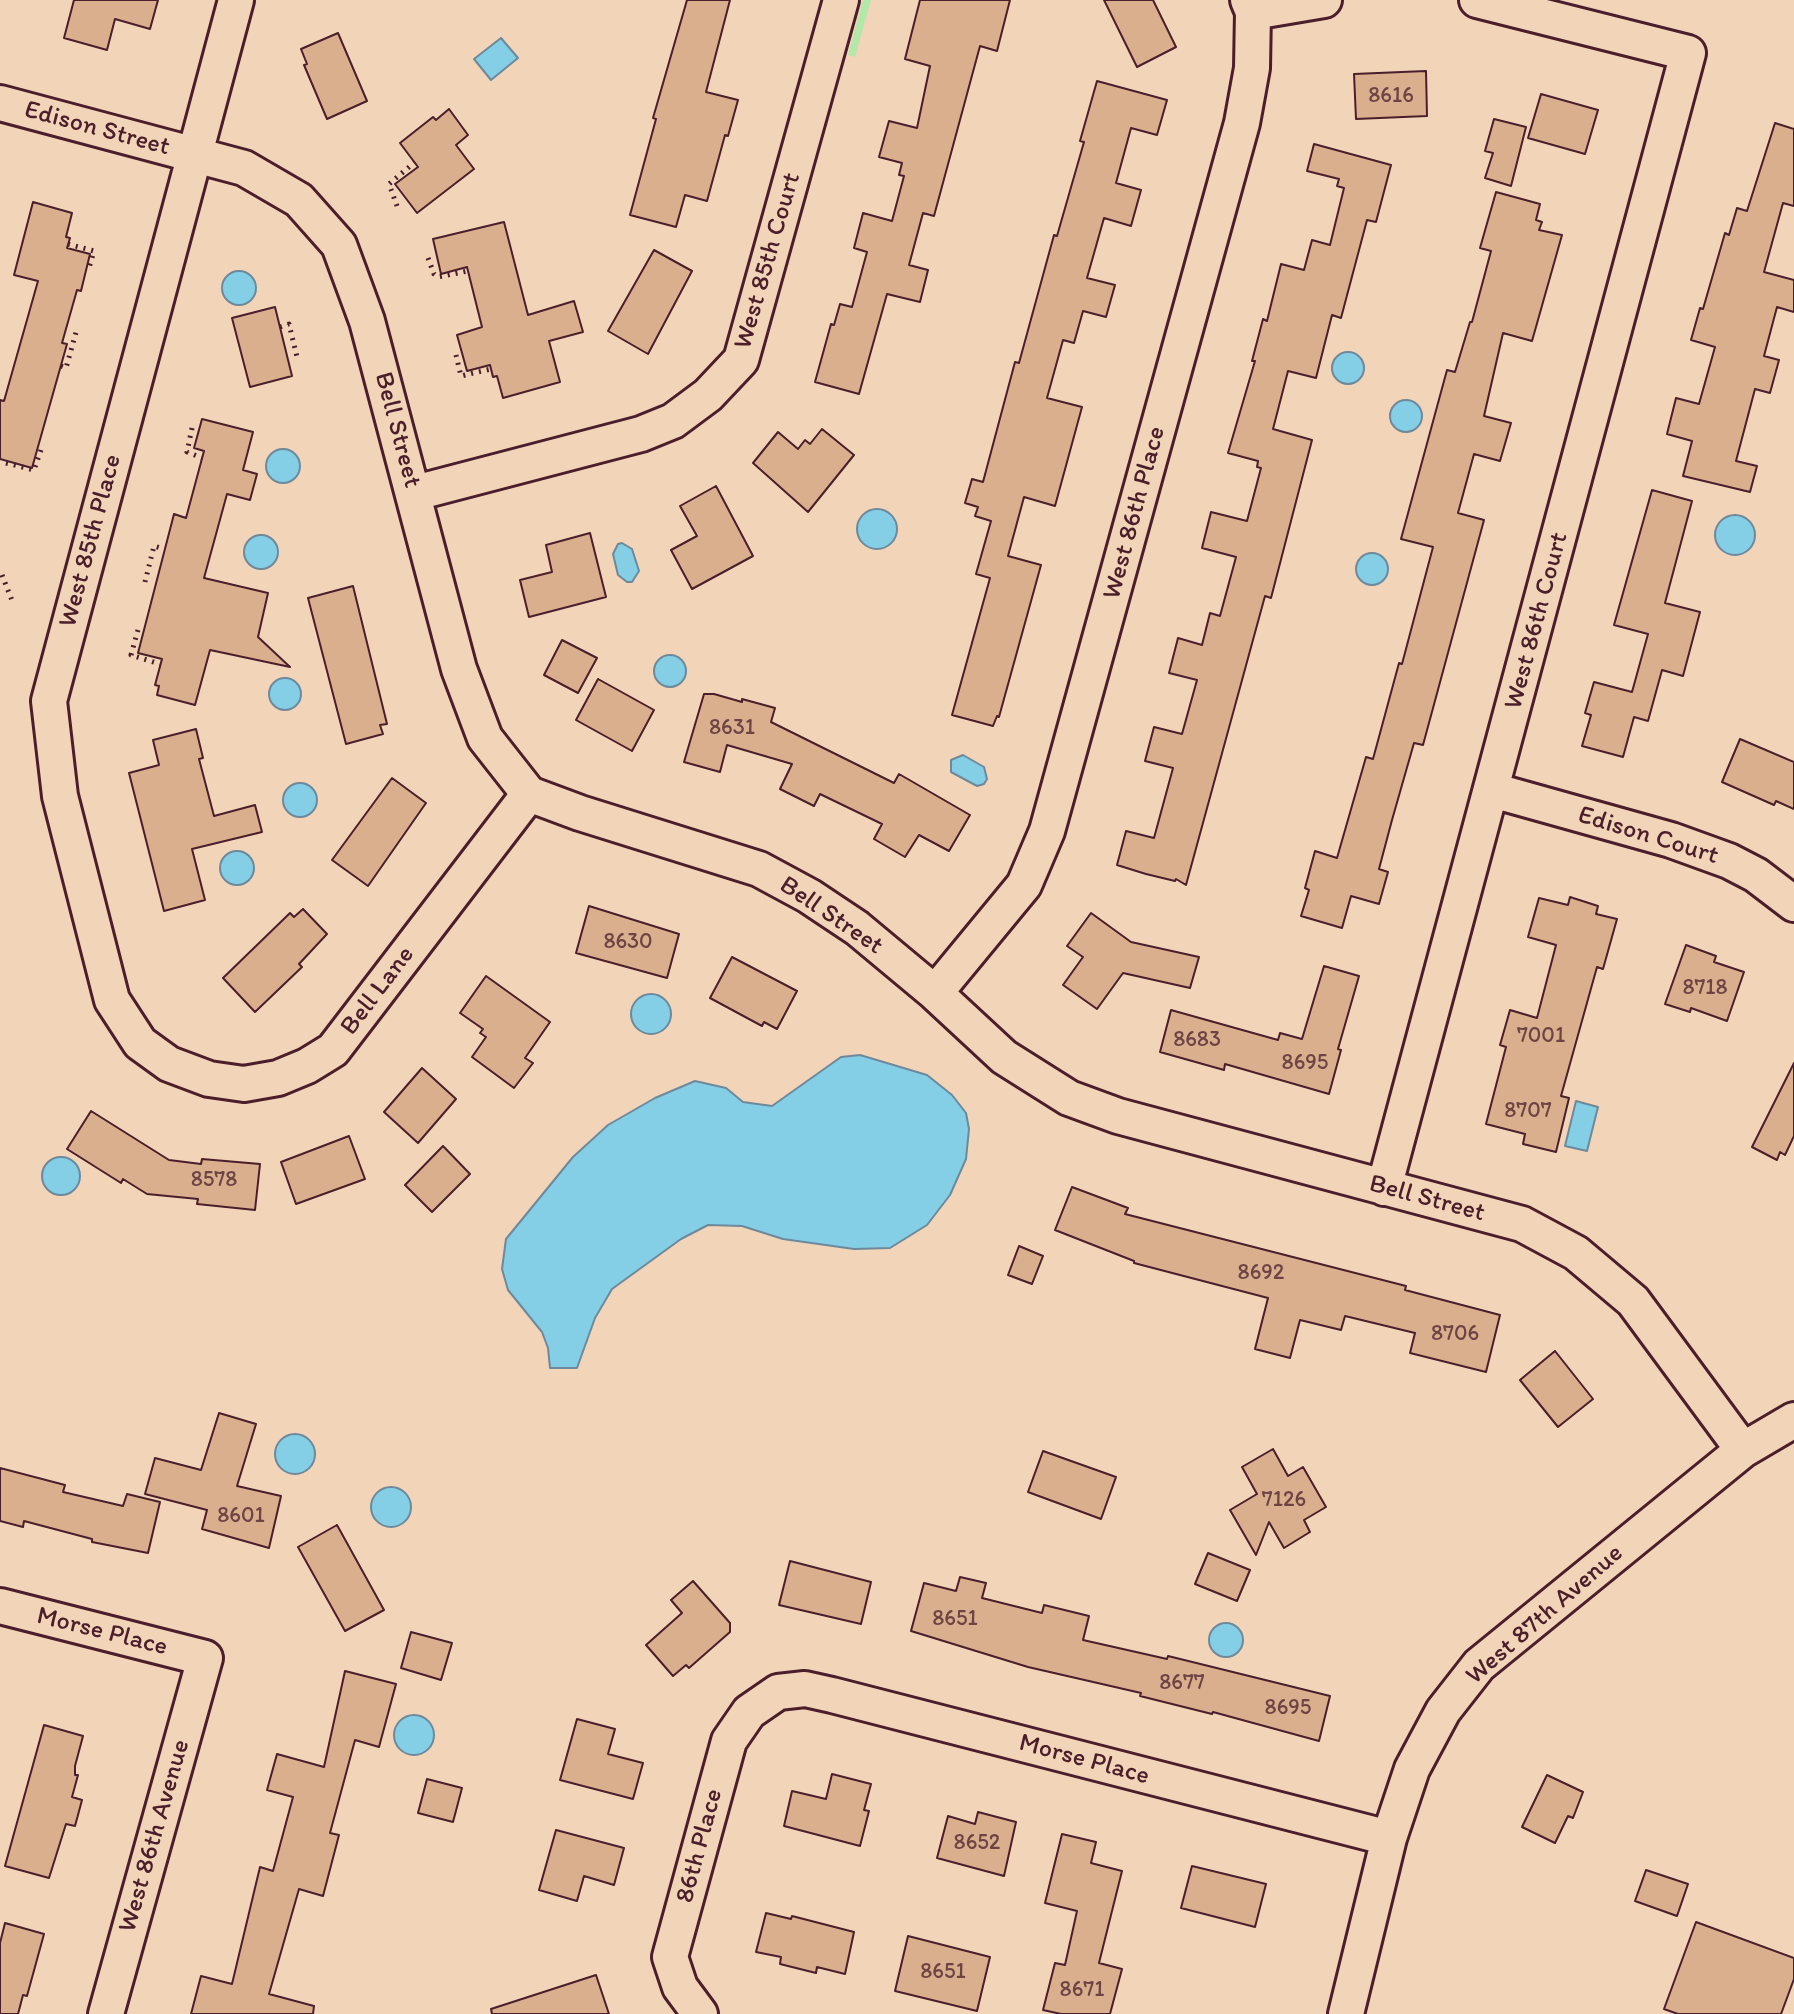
<!DOCTYPE html>
<html>
<head>
<meta charset="utf-8">
<style>
	body { margin:0 }
	canvas { display:block; background:#f2d4b8 }
</style>
</head>
<body>
<canvas width="1794" height="2014"></canvas>
<script>
const c = document.querySelector('canvas').getContext('2d');
c.lineJoin = 'round';
function paint(path, color) {
  c.fillStyle = color;
  c.fill(path, 'evenodd');
}
function poly(rows) {
  const path = new Path2D();
  for (const r of rows) {
    if (r.length === 3) {
      path.moveTo(r[0] + r[2], r[1]);
      path.arc(r[0], r[1], r[2], 0, 2 * Math.PI);
      continue;
    }
    path.moveTo(r[0], r[1]);
    for (let i = 2; i < r.length; i += 2) path.lineTo(r[i], r[i + 1]);
  }
  return path;
}
function stroke(path, color, width, dash) {
  c.strokeStyle = color;
  c.lineWidth = width;
  c.lineCap = dash ? 'butt' : 'round';
  c.setLineDash(dash || []);
  c.stroke(path);
}
function label(font, color, halo, rows, align = 'center') {
  c.font = font + ' Itim,sans-serif';
  c.lineWidth = 6;
  c.setLineDash([]);
  c.textBaseline = 'middle';
  c.strokeStyle = halo;
  c.fillStyle = color;
  for (const [text, x, y, turn = 0] of rows) {
    c.save();
    c.translate(x, y);
    c.rotate((+turn || 0) * Math.PI / 180);
    c.textAlign = isNaN(turn) ? turn : align;
    if (halo) c.strokeText(text, 0, 0);
    c.fillText(text, 0, 0);
    c.restore();
  }
}
paint(poly([
	[863,0,871,0,855,57,848,55]
]), '#b4e8a9');
const water = poly([
	[501,38,518,58,491,80,474,59,501,38],
	[239,288,17],
	[1348,368,16],
	[1406,416,16],
	[283,466,17],
	[877,529,20],
	[1735,535,20],
	[261,552,17],
	[622,543,632,549,639,571,632,582,627,582,618,575,613,554,618,544,622,543],
	[1372,569,16],
	[670,671,16],
	[285,694,16],
	[963,755,984,767,987,779,984,784,977,786,951,772,951,760,963,755],
	[300,800,17],
	[237,868,17],
	[651,1014,20],
	[860,1055,927,1075,952,1095,966,1113,969,1129,966,1159,950,1195,927,1225,890,1248,854,1249,783,1239,742,1226,708,1225,681,1239,612,1289,595,1318,577,1368,550,1368,548,1348,542,1332,508,1290,502,1269,506,1239,573,1157,608,1125,655,1098,695,1081,726,1088,743,1102,772,1106,841,1057,860,1055],
	[1576,1101,1598,1107,1587,1151,1565,1146,1576,1101],
	[61,1176,19],
	[295,1454,20],
	[391,1507,20],
	[1226,1640,17],
	[414,1735,20]
]);
paint(water, '#85cfe6');
stroke(water, '#6d899b', 2);
const building = poly([
	[74,0,158,0,150,29,115,19,107,50,64,38,74,0],
	[687,0,730,0,706,92,738,100,728,136,725,135,707,201,685,195,676,227,630,215,656,119,653,118,687,0],
	[920,0,1010,0,997,51,980,46,934,216,923,213,909,265,928,270,920,302,887,294,859,394,815,382,831,324,834,325,840,304,852,307,867,252,854,248,863,213,892,221,904,176,899,175,902,163,879,157,889,121,917,128,930,66,905,59,920,0],
	[1104,0,1153,0,1176,47,1137,67,1104,0],
	[338,33,367,101,327,119,304,65,307,64,301,49,338,33],
	[1426,71,1427,116,1356,119,1354,74,1426,71],
	[1097,81,1167,100,1157,135,1131,128,1116,183,1141,190,1131,226,1104,218,1087,278,1115,285,1106,317,1083,311,1074,343,1063,340,1047,398,1082,407,1055,506,1024,497,1008,556,1041,565,999,717,997,716,993,726,952,715,990,578,976,574,991,521,975,516,978,507,965,503,972,479,983,482,1015,362,1019,363,1054,235,1057,236,1084,142,1080,141,1097,81],
	[1541,94,1598,110,1585,154,1528,138,1541,94],
	[449,109,468,135,456,145,474,169,417,213,395,184,418,167,400,143,433,117,436,120,449,109],
	[1494,119,1526,127,1511,186,1485,178,1493,153,1485,151,1494,119],
	[1775,123,1794,129,1794,206,1783,203,1764,272,1794,280,1794,312,1777,307,1764,356,1779,360,1770,393,1755,389,1736,461,1757,466,1750,492,1683,476,1692,441,1667,434,1676,398,1699,404,1715,347,1691,340,1700,308,1703,309,1725,233,1729,235,1737,208,1747,211,1775,123],
	[1314,144,1391,165,1376,222,1367,220,1341,318,1332,315,1316,378,1288,371,1273,429,1312,440,1271,598,1265,596,1186,885,1176,879,1175,881,1146,874,1117,865,1126,831,1154,838,1173,768,1145,761,1154,727,1182,734,1197,680,1169,673,1178,638,1202,645,1210,613,1220,616,1236,557,1202,548,1211,512,1247,521,1261,468,1257,467,1258,461,1228,453,1255,361,1252,361,1263,319,1267,321,1281,264,1304,270,1312,240,1330,245,1344,188,1337,186,1339,179,1307,171,1314,144],
	[1496,192,1540,204,1536,220,1542,222,1539,230,1562,235,1532,341,1503,333,1484,416,1511,423,1500,461,1474,454,1458,513,1484,520,1423,745,1414,743,1392,820,1379,869,1388,872,1379,904,1351,896,1342,928,1301,916,1309,890,1305,888,1315,851,1337,858,1366,757,1373,759,1399,663,1402,664,1433,547,1401,539,1447,370,1455,372,1470,322,1472,322,1491,251,1480,248,1496,192],
	[33,202,72,213,66,237,70,238,67,248,90,254,81,291,77,290,62,343,67,344,32,468,0,459,0,400,4,401,38,281,14,275,33,202],
	[504,222,528,315,574,301,583,332,549,341,560,382,503,398,497,376,493,377,490,365,467,371,457,335,482,327,467,267,441,274,433,239,504,222],
	[654,250,692,271,648,354,608,331,654,250],
	[275,307,292,376,250,387,232,318,275,307],
	[202,419,253,432,243,470,257,474,250,500,227,494,204,578,268,593,258,637,290,667,210,650,195,705,157,695,159,686,155,685,162,659,138,653,174,514,186,518,204,451,194,448,202,419],
	[822,429,854,455,808,512,753,463,778,432,798,449,805,440,810,444,822,429],
	[716,486,753,556,692,589,671,550,697,536,680,506,716,486],
	[1652,490,1692,501,1665,603,1700,612,1683,676,1662,670,1648,721,1634,717,1623,757,1582,746,1591,715,1585,713,1594,682,1632,692,1648,634,1614,625,1652,490],
	[590,533,606,597,529,617,520,580,552,572,546,545,590,533],
	[353,586,387,724,380,725,383,734,346,744,308,598,353,586],
	[562,640,597,658,578,693,544,675,562,640],
	[598,679,654,710,632,751,576,720,598,679],
	[704,694,714,694,742,702,742,699,775,708,771,722,894,783,899,774,970,815,949,851,919,835,905,857,874,839,882,824,820,794,814,806,780,789,792,764,727,745,720,772,684,762,704,694],
	[196,729,203,758,199,759,214,816,255,805,262,832,192,849,205,900,164,911,129,773,159,765,153,740,196,729],
	[1740,739,1794,762,1794,809,1776,801,1774,805,1722,782,1740,739],
	[392,778,426,803,368,886,332,860,392,778],
	[1570,897,1598,906,1596,914,1617,919,1603,969,1597,967,1561,1096,1569,1098,1556,1152,1523,1144,1525,1134,1486,1124,1506,1047,1500,1045,1510,1010,1537,1018,1556,945,1528,937,1539,898,1568,905,1570,897],
	[589,906,679,934,667,978,576,953,589,906],
	[303,909,327,934,299,964,302,967,255,1012,223,978,290,913,294,917,303,909],
	[1091,913,1131,942,1199,957,1190,988,1123,973,1097,1009,1063,985,1083,957,1067,946,1091,913],
	[1686,945,1716,956,1714,962,1744,972,1727,1021,1691,1008,1690,1012,1665,1004,1686,945],
	[732,957,797,991,777,1029,764,1022,762,1026,710,998,732,957],
	[1324,966,1359,976,1338,1049,1341,1050,1329,1094,1225,1064,1224,1070,1160,1052,1171,1010,1278,1040,1280,1033,1302,1039,1324,966],
	[486,976,550,1022,525,1058,533,1063,514,1088,472,1057,486,1037,480,1033,483,1029,460,1013,486,976],
	[1794,1063,1794,1136,1785,1155,1780,1152,1777,1160,1752,1147,1794,1063],
	[422,1068,456,1099,418,1143,384,1112,422,1068],
	[91,1111,169,1160,201,1164,202,1159,260,1164,255,1210,197,1204,198,1199,147,1194,123,1179,121,1183,67,1149,91,1111],
	[349,1136,365,1179,296,1204,281,1162,349,1136],
	[443,1146,470,1174,432,1212,405,1185,443,1146],
	[1072,1187,1128,1208,1125,1214,1406,1286,1405,1290,1500,1315,1486,1372,1410,1353,1415,1333,1345,1316,1341,1330,1300,1320,1290,1358,1255,1349,1268,1298,1134,1263,1134,1261,1055,1230,1072,1187],
	[1019,1246,1043,1256,1032,1284,1008,1275,1019,1246],
	[1555,1351,1593,1399,1558,1427,1520,1380,1555,1351],
	[219,1413,256,1424,237,1486,281,1496,269,1548,202,1529,207,1510,145,1494,155,1458,201,1470,219,1413],
	[1273,1449,1288,1476,1303,1467,1326,1507,1304,1520,1310,1532,1284,1548,1269,1522,1256,1555,1230,1510,1257,1494,1242,1467,1273,1449],
	[1043,1451,1116,1477,1101,1519,1028,1492,1043,1451],
	[0,1468,65,1485,63,1492,123,1506,127,1494,160,1502,148,1553,92,1542,92,1539,24,1521,23,1527,0,1521,0,1468],
	[337,1525,384,1610,345,1631,298,1547,337,1525],
	[1208,1553,1250,1570,1237,1601,1195,1584,1208,1553],
	[790,1561,871,1582,861,1624,779,1605,790,1561],
	[960,1577,986,1583,982,1598,1042,1613,1044,1605,1089,1616,1083,1640,1167,1659,1168,1656,1330,1696,1319,1741,1213,1712,1212,1714,1140,1696,1141,1693,1028,1667,911,1631,924,1583,956,1591,960,1577],
	[693,1581,730,1623,730,1632,689,1668,686,1665,673,1676,646,1645,682,1613,671,1600,693,1581],
	[411,1632,452,1643,441,1680,401,1668,411,1632],
	[345,1671,396,1684,379,1747,355,1740,330,1833,339,1835,323,1896,299,1889,269,1994,314,2006,313,2014,191,2014,201,1976,232,1984,260,1867,273,1871,293,1797,267,1790,277,1754,324,1767,345,1671],
	[577,1719,615,1729,608,1754,643,1763,633,1799,560,1780,577,1719],
	[44,1725,83,1736,75,1766,75,1775,78,1775,72,1797,82,1800,75,1826,66,1824,49,1878,5,1866,44,1725],
	[832,1774,871,1784,864,1810,869,1811,860,1846,784,1826,792,1791,826,1799,832,1774],
	[1547,1775,1583,1792,1573,1818,1568,1816,1555,1843,1522,1827,1547,1775],
	[427,1779,462,1788,453,1822,418,1813,427,1779],
	[978,1812,1016,1822,1004,1876,937,1858,948,1816,975,1824,978,1812],
	[556,1830,624,1848,614,1885,584,1876,577,1901,539,1890,556,1830],
	[1062,1834,1096,1842,1091,1863,1122,1871,1099,1963,1122,1969,1110,2014,1061,2014,1043,2010,1055,1963,1065,1965,1077,1911,1045,1903,1062,1834],
	[1192,1866,1266,1884,1255,1927,1181,1908,1192,1866],
	[1646,1870,1688,1884,1677,1916,1635,1901,1646,1870],
	[766,1913,791,1919,792,1916,854,1932,845,1974,817,1967,816,1973,780,1964,781,1957,756,1952,766,1913],
	[1696,1922,1794,1958,1794,1979,1781,2014,1678,2014,1664,2009,1696,1922],
	[5,1923,44,1934,27,1996,23,1995,18,2014,0,2014,0,1943,5,1923],
	[908,1936,990,1957,977,2011,895,1991,908,1936],
	[596,1975,609,2014,492,2014,491,2009,596,1975]
]);
paint(building, '#daaf8e');
stroke(building, '#4a1f2b', 2);
const minor = poly([
	[236,0,49,701,60,796,112,1000,140,1043,169,1064,209,1079,244,1084,278,1078,307,1066,333,1050,529,794],
	[1253,12,1324,0],
	[0,103,244,168,299,200,339,245,367,321,459,669,485,738,529,794,580,813,759,869,809,896,857,928,935,993,1004,1057,1069,1098,1118,1116,1522,1224,1576,1253,1633,1301,1743,1450],
	[415,493,641,434,673,421,708,395,741,360,841,0],
	[1492,790,1671,840,1729,861,1756,875,1794,904],
	[935,993,1024,885,1047,831,1242,123,1252,68,1253,12,1248,0],
	[1384,1188,1688,53,1477,0],
	[0,1606,205,1658,106,2014],
	[700,2014,680,1987,670,1957,729,1741,749,1712,778,1692,805,1689,832,1695,1389,1838],
	[1346,2014,1389,1838,1412,1769,1443,1711,1479,1665,1743,1450,1794,1420]
]);
stroke(minor, '#4a1f2b', 40);
stroke(poly([
	[397,206,389,184,415,162],
	[68,244,94,251,88,271],
	[428,258,434,274,438,277,468,271],
	[280,327,289,324,297,357],
	[456,355,461,376,491,369],
	[61,366,66,368,77,329],
	[192,428,187,452,202,458],
	[6,463,34,470,41,450],
	[2,575,13,603],
	[145,582,154,546,164,549],
	[138,630,131,655,160,664]
]), '#4a1f2b', 5, [2, 6]);
stroke(minor, '#f2d4b8', 34);
label('22px', '#6e4344', null, [
	["8616",1391,96],
	["8631",732,728],
	["8630",628,942],
	["8718",1705,988],
	["7001",1541,1036],
	["8683",1197,1040],
	["8695",1305,1063],
	["8707",1528,1111],
	["8578",214,1180],
	["8692",1261,1273],
	["8706",1455,1334],
	["7126",1284,1500],
	["8601",241,1516],
	["8651",955,1619],
	["8677",1182,1683],
	["8695",1288,1708],
	["8652",977,1843],
	["8651",943,1972],
	["8671",1082,1990]
]);
label('26px', '#4a1f2b', '#f2d4b8', [
	["Edison Street",97,129,15],
	["West 85th Court",768,261,-74],
	["Bell Street",397,430,75],
	["West 86th Place",1135,513,-75],
	["West 85th Place",91,541,-75],
	["West 86th Court",1537,621,-75],
	["Edison Court",1648,836,17],
	["Bell Street",831,916,34],
	["Bell Lane",378,991,-53],
	["Bell Street",1427,1199,15],
	["West 87th Avenue",1545,1615,-41],
	["Morse Place",102,1632,14],
	["Morse Place",1084,1760,15],
	["West 86th Avenue",155,1836,-74],
	["86th Place",700,1846,-75]
]);
</script>
</body>
</html>
